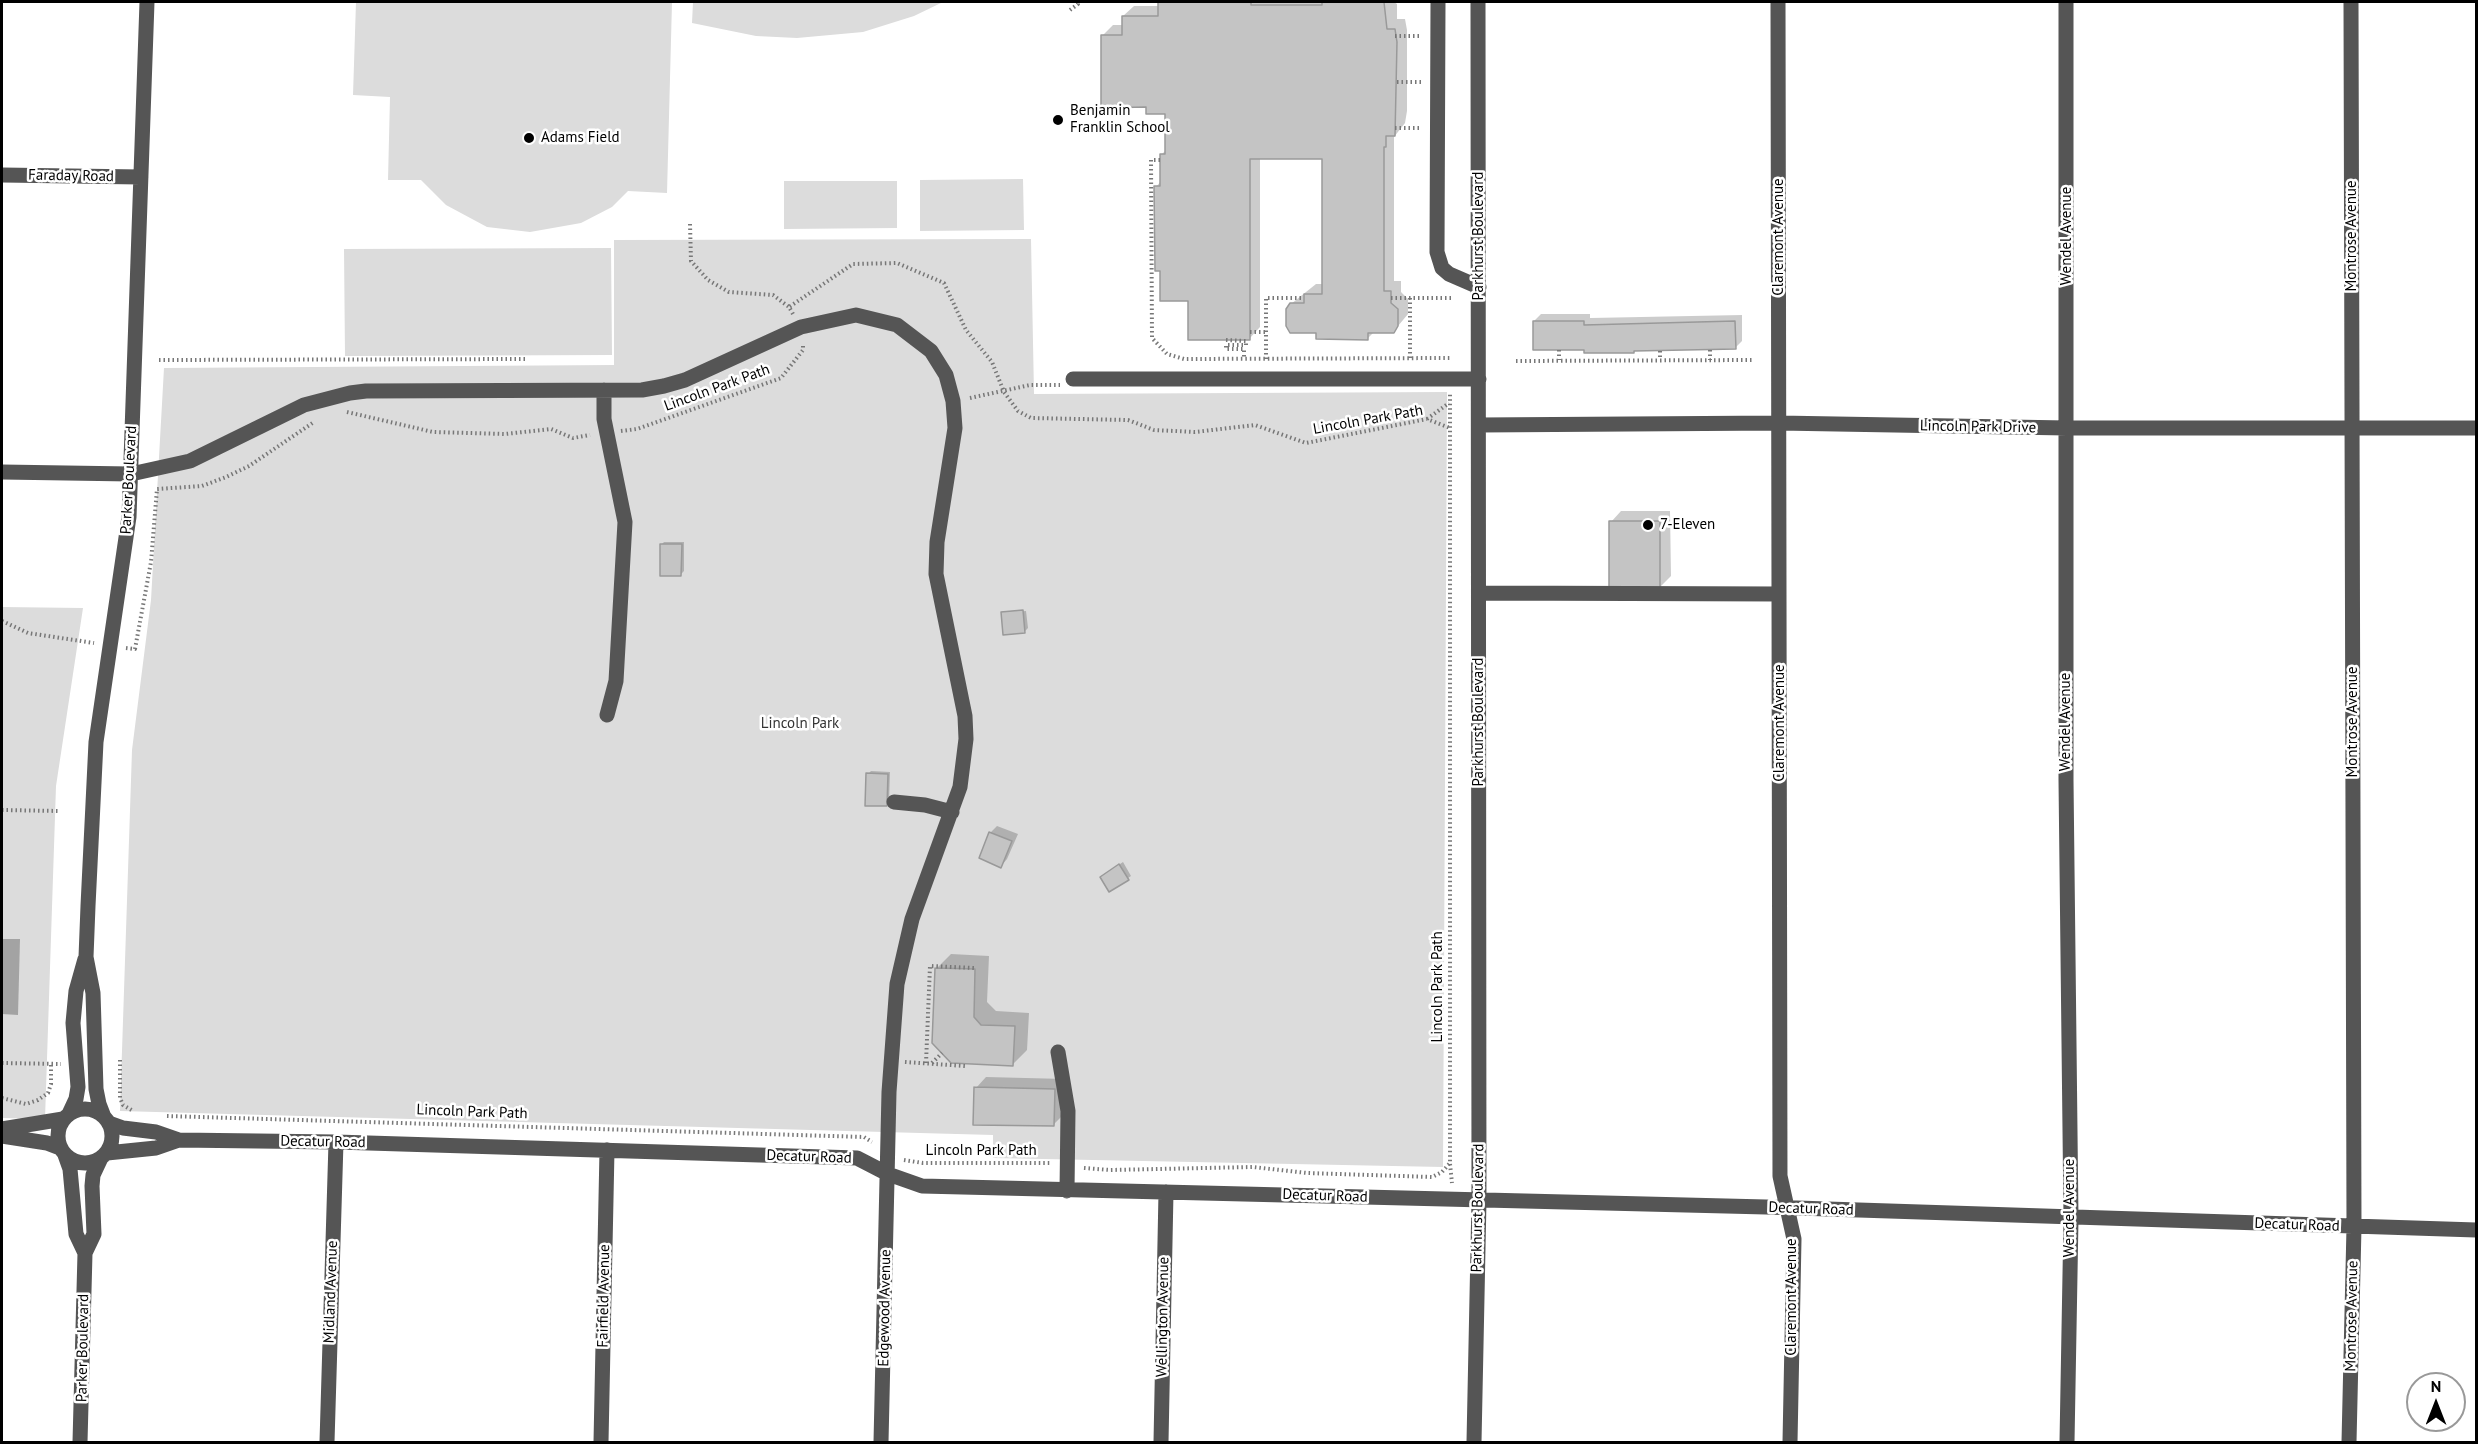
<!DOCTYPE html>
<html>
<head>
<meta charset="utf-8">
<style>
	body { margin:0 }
	#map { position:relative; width:2478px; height:1444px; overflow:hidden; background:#fff; font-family:"PT Sans",sans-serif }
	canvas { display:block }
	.frame { position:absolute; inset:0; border:3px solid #000; pointer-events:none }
	.north { position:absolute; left:2406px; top:1372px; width:60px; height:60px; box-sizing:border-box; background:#fff; border:2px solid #999; border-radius:50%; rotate:0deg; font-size:16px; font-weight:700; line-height:24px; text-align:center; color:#000 }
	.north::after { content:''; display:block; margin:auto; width:21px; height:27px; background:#000; clip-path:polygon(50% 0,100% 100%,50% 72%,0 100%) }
</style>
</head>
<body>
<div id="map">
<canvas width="2478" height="1444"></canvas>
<div class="frame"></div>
<div class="north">N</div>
</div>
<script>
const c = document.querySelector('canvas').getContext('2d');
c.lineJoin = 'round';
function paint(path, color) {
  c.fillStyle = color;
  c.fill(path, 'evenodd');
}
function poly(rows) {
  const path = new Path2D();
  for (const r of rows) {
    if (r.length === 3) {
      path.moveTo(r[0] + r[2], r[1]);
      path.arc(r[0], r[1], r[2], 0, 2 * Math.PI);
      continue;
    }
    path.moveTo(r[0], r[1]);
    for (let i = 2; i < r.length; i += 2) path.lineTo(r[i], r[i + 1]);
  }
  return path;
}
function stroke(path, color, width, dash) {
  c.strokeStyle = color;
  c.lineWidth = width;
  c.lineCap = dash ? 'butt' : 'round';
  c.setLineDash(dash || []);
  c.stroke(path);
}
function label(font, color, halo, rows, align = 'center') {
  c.font = font + ' "PT Sans",sans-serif';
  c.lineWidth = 5;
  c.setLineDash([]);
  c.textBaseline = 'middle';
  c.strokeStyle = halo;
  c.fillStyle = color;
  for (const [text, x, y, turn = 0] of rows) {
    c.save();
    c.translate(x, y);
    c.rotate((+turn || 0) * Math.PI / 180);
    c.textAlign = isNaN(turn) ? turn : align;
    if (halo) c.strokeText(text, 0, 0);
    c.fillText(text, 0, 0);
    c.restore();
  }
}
paint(poly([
	[356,2,672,2,667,193,628,191,612,207,581,223,530,232,487,227,446,205,421,180,388,180,390,97,353,95],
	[693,2,943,2,914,16,863,32,797,38,756,36,692,23],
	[1023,179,1024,230,920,231,920,180],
	[784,181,897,181,897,228,784,229],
	[1031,239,1034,394,1447,392,1443,1167,993,1158,993,1135,120,1111,132,750,151,600,164,368,614,365,614,240],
	[611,248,612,355,345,356,344,249],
	[2,607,83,608,56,786,45,1119,2,1118]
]), '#dcdcdc');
paint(poly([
	[2,939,20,939,18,1015,2,1014]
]), '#a3a3a3');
paint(poly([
	[1159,2,1394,2,1397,4,1397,19,1405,19,1407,30,1407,111,1405,123,1394,137,1394,281,1401,281,1401,292,1408,299,1408,314,1393,332,1374,332,1368,338,1318,332,1291,304,1316,284,1324,284,1324,157,1260,157,1260,327,1250,338,1190,299,1161,269,1156,187,1161,181,1161,155,1167,149,1167,113,1148,106,1102,36,1113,25,1123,25,1123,16,1134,6,1159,6],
	[1541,314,1590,314,1590,318,1742,315,1742,341,1735,348,1636,350,1634,352,1585,348,1534,321],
	[1621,511,1670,511,1671,576,1660,587,1611,522],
	[664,542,684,542,684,571,681,574,661,545],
	[1003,611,1003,613,1026,611,1028,628,1025,631,1002,612],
	[871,771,890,772,889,802,886,805,868,774],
	[997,826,1018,834,1007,859,1001,866,990,833],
	[1123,862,1131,876,1110,890,1105,874],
	[951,954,989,956,987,1002,996,1011,1029,1013,1027,1050,1013,1064,934,1042,937,968],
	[986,1077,1065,1079,1064,1114,1053,1125,976,1088]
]), '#0003');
const building = poly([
	[1158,2,1251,2,1251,5,1322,5,1322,2,1384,2,1387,29,1395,29,1397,42,1395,136,1386,136,1386,147,1384,147,1384,291,1391,291,1391,303,1398,309,1398,326,1394,333,1368,333,1368,340,1316,339,1316,333,1290,333,1286,326,1286,309,1290,303,1304,303,1304,294,1322,294,1322,159,1250,159,1250,340,1188,340,1188,301,1160,301,1160,271,1155,271,1154,186,1160,186,1160,154,1165,154,1165,114,1146,114,1146,107,1101,108,1101,35,1122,35,1122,16,1158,16,1158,2],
	[1533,321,1584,321,1584,325,1735,321,1736,349,1634,351,1634,353,1584,353,1584,350,1533,350,1533,321],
	[1609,521,1660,521,1660,588,1609,588,1609,521],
	[660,544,682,544,681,576,660,576,660,544],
	[1023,610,1025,633,1003,635,1001,612,1023,610],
	[866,773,888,774,887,806,865,806,866,773],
	[989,832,1012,841,1001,868,979,858,989,832],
	[1119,864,1129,880,1109,892,1100,877,1119,864],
	[935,968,975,969,974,1017,981,1025,1015,1026,1013,1066,951,1063,932,1043,935,968],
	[974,1087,1055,1089,1054,1126,973,1125,974,1087]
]);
paint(building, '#c4c4c4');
stroke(building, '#999', 1.5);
stroke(poly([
	[1070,10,1078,4,1078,2],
	[1395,36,1421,36],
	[1397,82,1423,82],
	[1395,128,1422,128],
	[1160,160,1151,160,1152,338,1167,354,1184,359,1451,358],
	[690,224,691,261,708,280,729,292,773,295,789,307],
	[1391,298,1452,298],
	[793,314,789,307,853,264,897,263,944,283,966,330,992,362,1004,392,1018,411,1031,418,1128,420,1154,430,1195,432,1255,425,1306,443,1427,419,1450,428],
	[1250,332,1266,332],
	[1226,340,1246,341,1246,345,1226,345,1226,349,1244,349,1244,359],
	[1559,350,1559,360],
	[1710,350,1710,360],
	[1660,351,1660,360],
	[1410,358,1410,298],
	[1266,359,1266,298,1304,298],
	[159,360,527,359],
	[1516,361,1753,360],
	[970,398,1030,385,1060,385],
	[347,412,433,432,505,434,551,429,573,438,590,435],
	[1427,419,1449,403],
	[621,431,637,429,781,378,803,350,803,343],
	[2,621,28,633,94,643],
	[126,648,135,649,151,562,157,489,202,486,226,477,249,466,314,422],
	[2,810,59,811],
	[120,1060,120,1098,123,1105,133,1111],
	[905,1062,965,1066],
	[2,1063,61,1064],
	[926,1063,930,966,974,968],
	[932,1063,942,1053],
	[2,1098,26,1104,38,1100,48,1093,51,1084,51,1064],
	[167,1116,864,1137,872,1142],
	[904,1160,923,1163,1052,1163],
	[1450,1164,1452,1183],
	[1084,1168,1110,1170,1253,1167,1307,1173,1432,1177,1442,1172,1450,1163,1450,394]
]), '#777', 4, [1.5, 3]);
stroke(poly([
	[1438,2,1437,252,1442,268,1449,274,1479,287],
	[1778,2,1780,1176,1794,1239,1790,1442],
	[2066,2,2066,780,2071,1218,2067,1442],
	[2,175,141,177],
	[1073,379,1479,379],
	[604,390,604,419,625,522,616,681,607,715],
	[1479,425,1779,423,2067,428,2476,428],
	[2,472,131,474,190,461,304,405,350,393,366,391,642,390,664,386,685,380,801,327,856,315,897,325,931,351,946,375,953,401,955,428,937,542,936,574,965,716,966,739,960,787,912,919,897,984,889,1092,881,1442],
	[1479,593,1779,594],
	[894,802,925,805,952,812],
	[1058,1052,1068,1111,1067,1191],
	[85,1136,27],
	[69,1114,76,1099,78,1087,73,1023,76,991,85,959],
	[104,1117,99,1104,96,1089,93,993,86,957,88,906,96,742,129,517,147,2],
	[109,1123,123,1128,156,1132,179,1140,336,1142,857,1158,888,1174,922,1186,1766,1207,2476,1230],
	[2,1129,63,1119],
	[2,1136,47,1143,60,1148],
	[107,1153,156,1148,179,1140],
	[65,1155,70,1169,76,1234,85,1253],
	[80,1442,85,1253,94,1234,92,1186,93,1175,101,1158],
	[327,1442,336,1142],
	[601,1442,607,1150],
	[1161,1442,1166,1192],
	[1474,1442,1479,1200,1478,2],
	[2349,1442,2354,1227,2351,2]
]), '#555', 15);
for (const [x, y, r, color] of [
	[1058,120,6,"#000"],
	[529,138,6,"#000"],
	[1648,525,6,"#000"]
]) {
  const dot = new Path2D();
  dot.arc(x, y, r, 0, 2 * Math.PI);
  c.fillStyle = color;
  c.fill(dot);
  stroke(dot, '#fff', 2);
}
label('15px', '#000', '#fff', [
	["Benjamin",1070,111],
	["Franklin School",1070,128],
	["Adams Field",541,138],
	["7-Eleven",1660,525]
], 'left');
label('15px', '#000', '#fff', [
	["Faraday Road",71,176,1],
	["Parkhurst Boulevard",1479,236,-90],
	["Wendel Avenue",2067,236,-90],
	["Montrose Avenue",2352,236,-90],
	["Claremont Avenue",1779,237,-90],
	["Lincoln Park Path",717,388,-20],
	["Lincoln Park Path",1368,420,-10],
	["Lincoln Park Drive",1978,427,1],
	["Parker Boulevard",129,480,-87],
	["Parkhurst Boulevard",1479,722,-90],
	["Wendel Avenue",2066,722,-90],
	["Montrose Avenue",2353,722,-90],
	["Claremont Avenue",1780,723,-90],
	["Lincoln Park Path",1438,987,-90],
	["Lincoln Park Path",472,1112,2],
	["Decatur Road",323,1142,1],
	["Lincoln Park Path",981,1151],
	["Decatur Road",809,1157,2],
	["Decatur Road",1325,1196,2],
	["Parkhurst Boulevard",1478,1208,-89],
	["Wendel Avenue",2070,1208,-90],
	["Decatur Road",1811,1209,2],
	["Decatur Road",2297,1225,2],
	["Midland Avenue",331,1292,-88],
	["Fairfield Avenue",604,1296,-89],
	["Claremont Avenue",1792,1297,-90],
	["Edgewood Avenue",885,1308,-89],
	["Montrose Avenue",2352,1316,-89],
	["Wellington Avenue",1163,1317,-89],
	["Parker Boulevard",83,1348,-89]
]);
label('15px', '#333', '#fff', [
	["Lincoln Park",800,724]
]);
</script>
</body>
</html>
